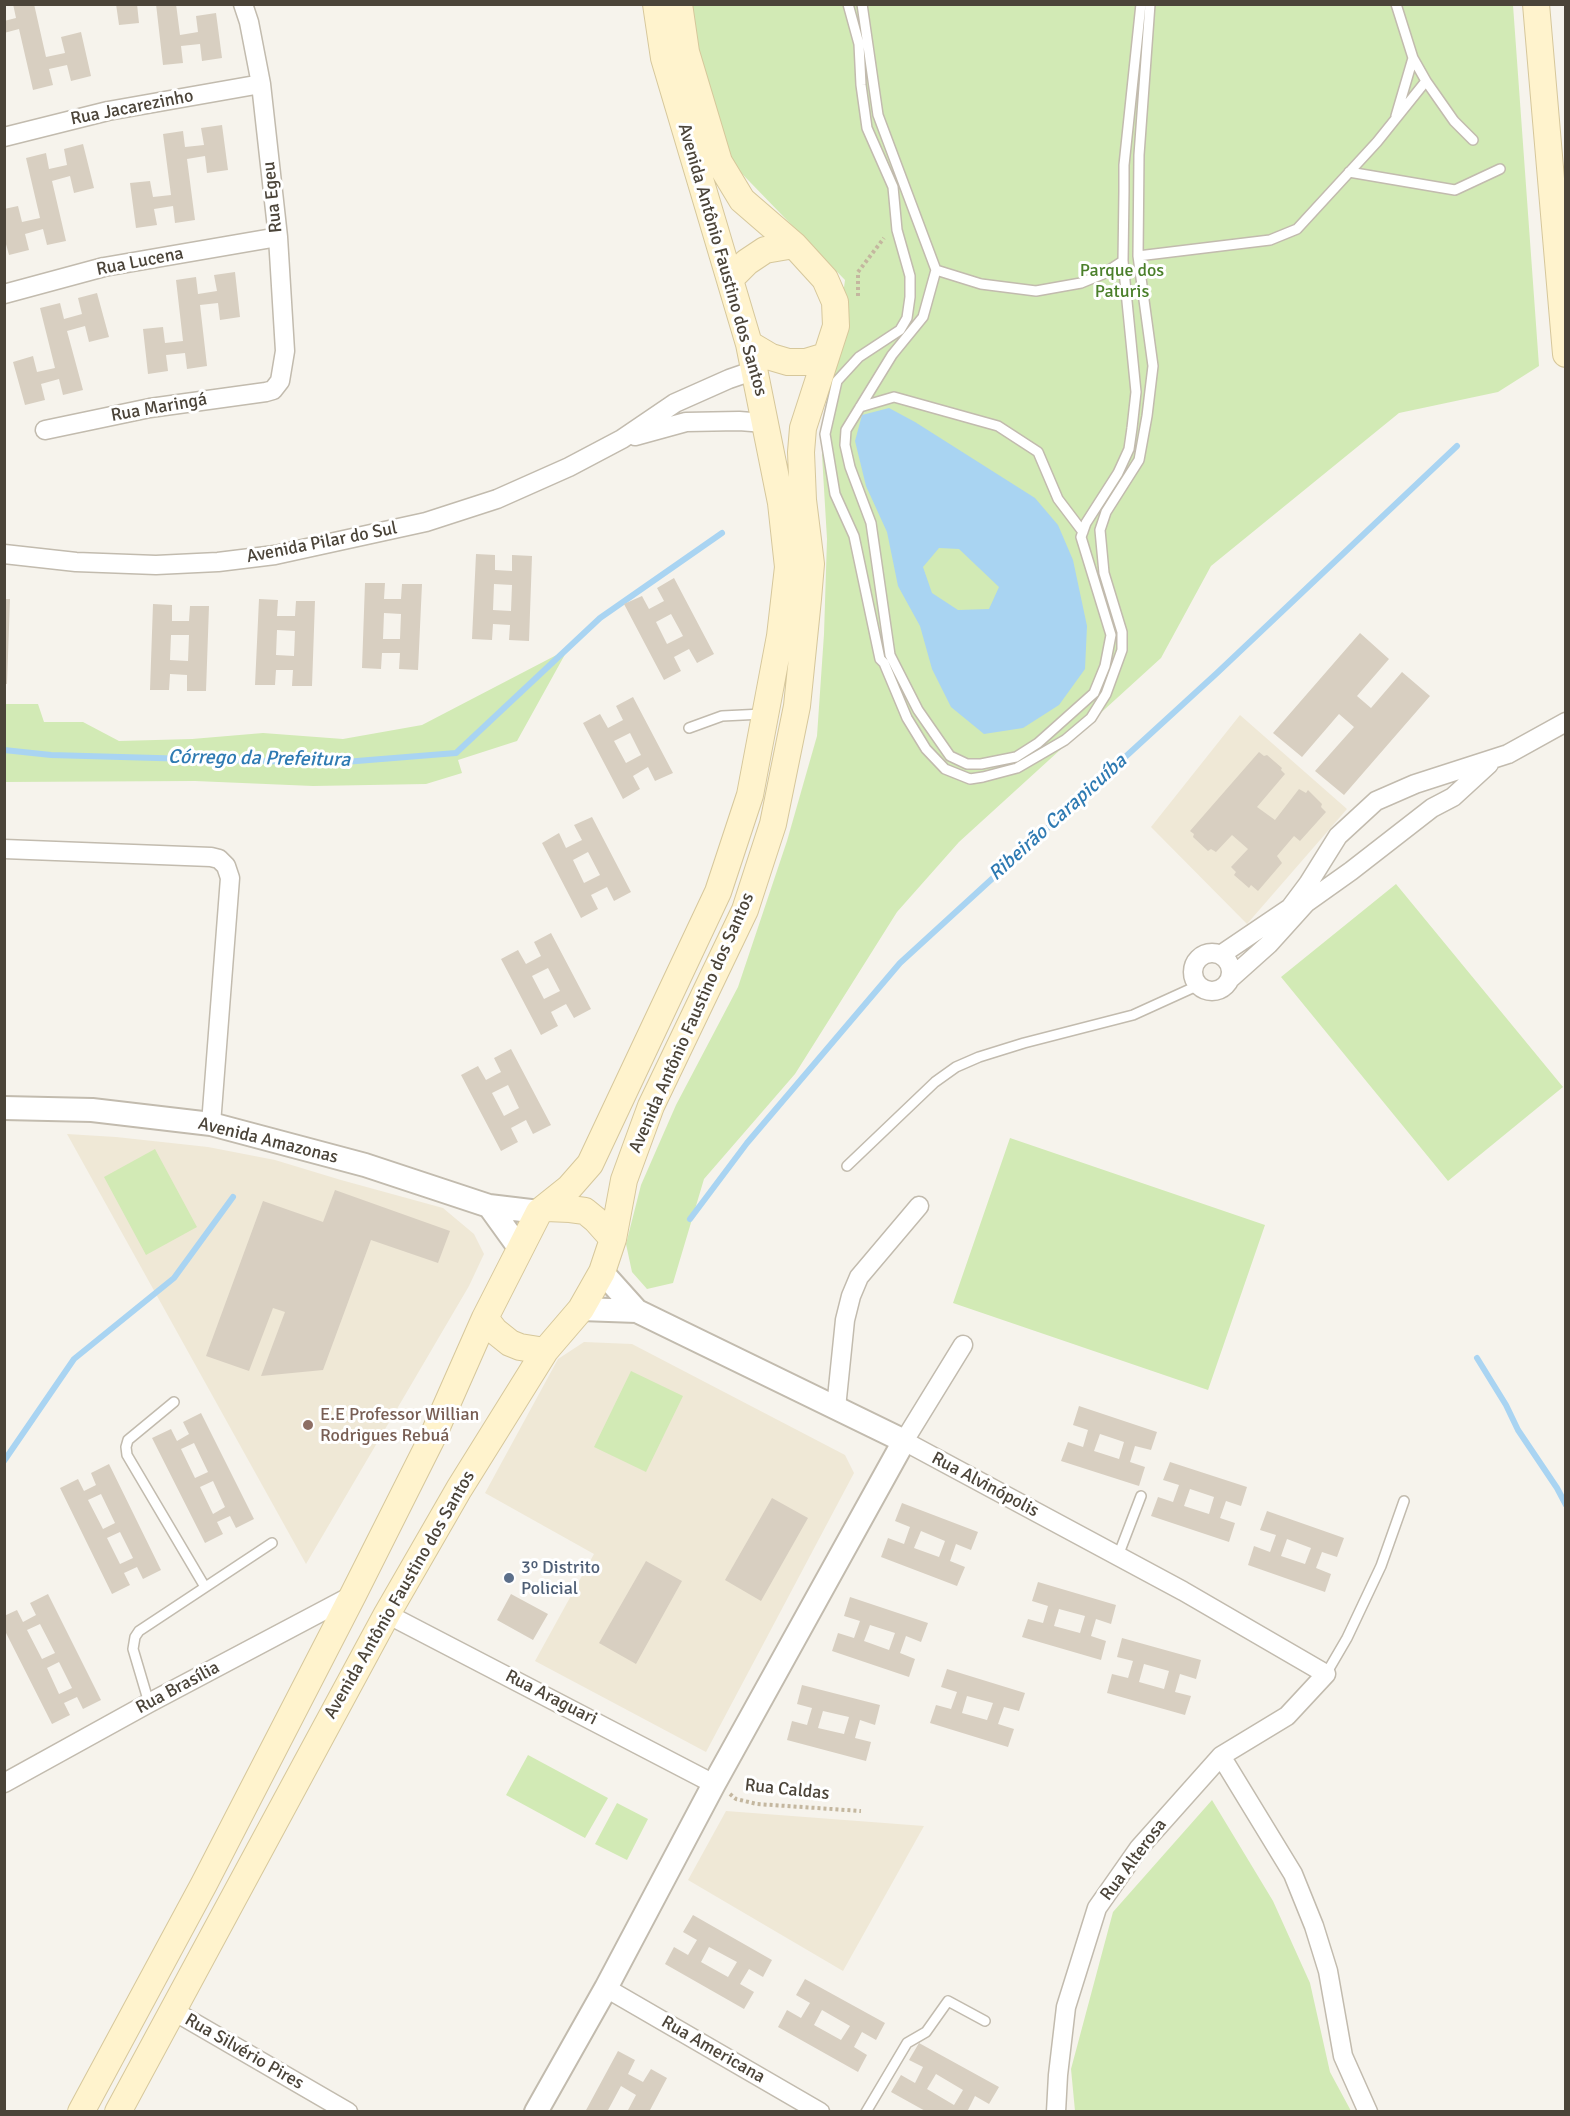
<!DOCTYPE html>
<html>
<head>
<meta charset="utf-8">
<style>
	body { margin:0 }
	#map { position:relative; width:1570px; height:2116px; overflow:hidden; background:#f6f3ec; font-family:Signika,sans-serif }
	canvas { display:block }
	.frame { position:absolute; inset:0; border:6px solid #4b4439; pointer-events:none }
</style>
</head>
<body>
<div id="map">
<canvas width="1570" height="2116"></canvas>
<div class="frame"></div>
</div>
<script>
const c = document.querySelector('canvas').getContext('2d');
c.lineJoin = 'round';
function paint(path, color) {
  c.fillStyle = color;
  c.fill(path, 'evenodd');
}
function poly(rows) {
  const path = new Path2D();
  for (const r of rows) {
    if (r.length === 3) {
      path.moveTo(r[0] + r[2], r[1]);
      path.arc(r[0], r[1], r[2], 0, 2 * Math.PI);
      continue;
    }
    path.moveTo(r[0], r[1]);
    for (let i = 2; i < r.length; i += 2) path.lineTo(r[i], r[i + 1]);
  }
  return path;
}
function stroke(path, color, width, dash) {
  c.strokeStyle = color;
  c.lineWidth = width;
  c.lineCap = dash ? 'butt' : 'round';
  c.setLineDash(dash || []);
  c.stroke(path);
}
function label(font, color, halo, rows, align = 'center') {
  c.font = font + ' Signika,sans-serif';
  c.lineWidth = 6;
  c.setLineDash([]);
  c.textBaseline = 'middle';
  c.strokeStyle = halo;
  c.fillStyle = color;
  for (const [text, x, y, turn = 0] of rows) {
    c.save();
    c.translate(x, y);
    c.rotate((+turn || 0) * Math.PI / 180);
    c.textAlign = isNaN(turn) ? turn : align;
    if (halo) c.strokeText(text, 0, 0);
    c.fillText(text, 0, 0);
    c.restore();
  }
}
paint(poly([
	[1240,715,1347,809,1247,924,1151,827],
	[67,1134,116,1137,208,1147,275,1160,341,1180,443,1208,474,1234,484,1254,469,1286,306,1564],
	[584,1342,632,1344,845,1455,854,1473,706,1752,535,1661,594,1554,485,1493,558,1359],
	[726,1811,924,1826,843,1971,688,1880]
]), '#efe8d6');
paint(poly([
	[683,5,1513,5,1539,366,1498,392,1399,413,1211,566,1161,658,959,842,897,912,795,1074,704,1179,673,1283,647,1289,632,1272,626,1244,641,1185,676,1105,738,987,787,841,817,736,824,634,827,539,822,455,845,280,717,148],
	[568,649,517,741,458,760,462,773,426,784,313,786,195,781,5,782,5,704,38,704,44,722,83,722,119,741,192,739,263,733,343,739,422,725],
	[1396,884,1563,1087,1448,1181,1281,977],
	[1010,1138,1265,1225,1208,1390,953,1303],
	[155,1149,197,1227,146,1255,104,1177],
	[631,1371,683,1396,646,1472,594,1447],
	[528,1755,608,1798,585,1838,506,1795],
	[1212,1800,1273,1901,1310,1983,1330,2072,1351,2111,1075,2111,1071,2069,1113,1912],
	[617,1803,648,1819,627,1860,595,1844]
]), '#d2eab5');
paint(poly([
	[889,408,915,422,1035,498,1058,525,1073,560,1087,626,1085,669,1059,705,1023,728,984,734,951,707,932,669,920,626,898,586,887,532,866,486,855,441,862,415],
	[939,548,959,549,999,587,989,609,958,610,932,593,923,567]
]), '#a9d4f2');
stroke(poly([
	[4,750,51,755,332,763,456,753,600,618,722,533],
	[690,1219,747,1143,900,963,1217,673,1457,446],
	[1477,1358,1506,1405,1518,1430,1557,1488,1566,1505],
	[4,1461,74,1359,174,1278,233,1197]
]), '#a9d4f2', 6);
paint(poly([
	[13,4,34,4,46,57,65,53,61,37,81,32,91,76,71,81,67,65,49,69,53,85,33,90,19,29,4,33,4,21,16,18],
	[116,4,137,4,139,23,119,25],
	[156,4,176,4,180,35,198,32,196,16,216,13,222,58,202,61,200,44,181,46,183,63,163,65],
	[222,125,228,170,207,173,205,156,187,159,195,220,175,223,173,206,154,209,157,225,136,228,130,183,150,181,153,197,171,195,163,134,183,131,185,147,204,145,201,128],
	[83,144,94,188,74,193,70,176,52,181,66,241,47,245,43,229,25,234,29,250,9,255,4,237,4,209,18,206,22,222,40,218,26,158,46,153,49,169,67,165,64,149],
	[235,272,240,317,220,320,218,303,200,305,207,366,187,369,185,353,166,355,168,371,148,374,143,329,163,327,165,343,183,341,176,280,196,277,198,294,217,291,214,275],
	[97,293,109,337,89,342,85,326,67,331,83,390,63,395,59,379,41,384,45,400,25,405,13,362,33,356,37,372,55,368,40,308,60,303,64,319,82,314,78,298],
	[476,554,495,555,495,570,512,571,512,555,532,556,529,641,509,640,510,625,493,624,492,640,472,639],
	[494,584,512,585,511,611,493,610],
	[674,578,714,654,697,663,689,649,674,657,681,671,664,680,624,604,642,596,649,609,664,601,657,588],
	[671,614,683,636,667,644,656,622],
	[365,583,385,583,384,599,401,599,402,584,422,584,418,670,399,669,400,653,382,653,381,669,362,668],
	[384,613,401,614,400,639,383,639],
	[4,599,10,599,7,684,4,684],
	[259,599,278,600,277,616,295,616,296,601,315,601,312,686,292,686,293,670,276,670,275,685,255,685],
	[277,630,295,631,294,656,276,655],
	[153,604,172,605,172,621,189,621,190,606,209,606,206,691,187,691,187,675,170,674,169,690,150,690],
	[171,635,189,635,188,661,170,660],
	[1360,633,1389,659,1357,696,1371,708,1402,672,1430,696,1344,795,1315,771,1354,727,1339,714,1302,757,1273,733],
	[633,697,673,773,655,781,648,767,633,776,640,789,623,799,583,723,600,714,608,728,623,720,616,706],
	[630,733,641,755,626,763,614,741],
	[1259,752,1264,756,1267,755,1282,768,1281,770,1285,774,1257,807,1275,820,1299,789,1306,793,1308,790,1322,804,1321,807,1326,812,1300,841,1294,836,1277,856,1282,863,1258,891,1251,885,1249,888,1234,875,1236,872,1231,867,1248,849,1232,835,1216,852,1211,849,1208,851,1193,837,1194,834,1190,831],
	[592,817,631,892,614,901,607,887,591,895,598,909,581,918,542,843,559,833,566,848,582,840,574,825],
	[588,852,600,875,584,883,573,860],
	[551,933,591,1009,574,1018,566,1004,551,1012,558,1026,541,1035,501,959,518,950,526,964,541,956,534,942],
	[548,968,560,991,544,999,532,976],
	[511,1049,551,1125,533,1134,526,1120,511,1128,518,1142,501,1151,461,1075,478,1066,486,1080,501,1072,494,1058],
	[508,1085,519,1108,504,1116,492,1093],
	[335,1190,450,1231,438,1263,371,1240,323,1370,261,1376,285,1312,273,1308,249,1371,206,1356,263,1201,323,1222],
	[1079,1406,1157,1432,1151,1450,1135,1446,1130,1462,1145,1467,1139,1486,1061,1461,1068,1442,1083,1447,1088,1430,1073,1425],
	[1100,1434,1124,1442,1119,1459,1094,1451],
	[201,1413,254,1519,236,1528,230,1516,217,1522,223,1534,205,1543,152,1438,171,1429,177,1441,189,1434,183,1422],
	[194,1443,208,1472,195,1478,181,1449],
	[213,1481,225,1507,213,1514,200,1487],
	[1170,1462,1247,1487,1241,1506,1226,1501,1220,1518,1235,1523,1229,1542,1151,1516,1158,1497,1173,1502,1179,1485,1163,1480],
	[1190,1489,1214,1497,1209,1514,1184,1506],
	[109,1464,161,1570,143,1579,137,1567,124,1573,130,1585,112,1594,60,1488,78,1479,84,1491,96,1485,91,1473],
	[101,1494,115,1523,103,1529,88,1500],
	[120,1532,133,1558,120,1564,107,1538],
	[772,1498,808,1518,761,1601,725,1580],
	[902,1503,978,1532,971,1550,956,1544,950,1561,965,1567,957,1586,881,1557,888,1538,904,1544,910,1527,895,1521],
	[921,1531,945,1541,939,1557,914,1548],
	[1267,1511,1344,1538,1337,1557,1322,1552,1316,1568,1331,1574,1325,1592,1248,1565,1254,1546,1270,1552,1276,1535,1260,1530],
	[1287,1539,1311,1548,1305,1564,1281,1556],
	[646,1561,682,1581,636,1664,599,1643],
	[1038,1582,1116,1605,1111,1624,1096,1619,1091,1636,1106,1641,1101,1660,1022,1637,1028,1619,1043,1623,1048,1606,1032,1601],
	[1059,1609,1085,1616,1080,1633,1054,1626],
	[48,1594,101,1700,83,1709,77,1697,64,1703,70,1715,52,1724,4,1629,4,1616,17,1610,23,1622,36,1615,30,1603],
	[40,1624,55,1653,42,1659,27,1630],
	[59,1662,72,1688,59,1694,47,1668],
	[511,1594,548,1614,533,1640,497,1620],
	[850,1597,928,1623,921,1642,906,1636,900,1653,915,1659,909,1677,832,1651,838,1633,854,1638,860,1621,844,1616],
	[870,1625,895,1633,889,1650,864,1641],
	[1122,1638,1201,1660,1196,1679,1180,1674,1175,1692,1191,1696,1185,1715,1107,1693,1112,1674,1128,1678,1133,1661,1117,1657],
	[1144,1664,1169,1671,1164,1689,1139,1682],
	[947,1669,1025,1693,1019,1711,1004,1707,998,1724,1014,1729,1008,1747,930,1723,936,1705,951,1709,957,1692,941,1687],
	[967,1696,993,1703,987,1720,962,1713],
	[802,1685,880,1705,875,1725,860,1720,855,1738,871,1742,866,1761,787,1740,792,1721,807,1725,812,1708,797,1704],
	[823,1711,849,1717,844,1734,818,1728],
	[693,1915,772,1960,763,1977,749,1969,740,1984,754,1992,744,2009,665,1964,674,1947,688,1955,697,1940,683,1932],
	[709,1947,737,1962,728,1977,701,1962],
	[805,1979,885,2023,876,2040,862,2032,854,2047,867,2055,858,2072,778,2027,787,2010,801,2018,810,2003,796,1995],
	[822,2010,850,2026,841,2040,814,2025],
	[919,2043,999,2087,989,2104,975,2096,967,2112,927,2112,891,2092,901,2075,915,2083,923,2067,909,2060],
	[936,2074,963,2090,954,2105,927,2089],
	[618,2051,635,2060,628,2074,643,2082,651,2069,667,2078,649,2112,627,2112,636,2095,621,2086,607,2112,585,2112]
]), '#d8cfc1');
const service = poly([
	[848,4,859,44,861,85,867,128,893,187,897,230,910,276,910,297,907,318,900,330,859,357,837,381,825,434,835,494,854,536,880,659,884,663,907,718,926,749,945,769,970,779,983,777,1017,768,1065,740,1091,718,1106,694,1122,650,1122,632,1104,573,1100,530,1106,512,1139,460,1147,416,1153,366,1138,256,1139,155,1150,4],
	[862,4,878,115,936,270,923,317,892,355,846,430,845,445,850,467,871,523,890,655,918,710,950,756,967,764,981,764,1016,757,1038,743,1094,693,1105,666,1111,635,1081,537,1086,523,1118,473,1129,449,1132,428,1136,392,1123,261,1124,191,1124,165,1141,4],
	[1396,4,1413,58,1426,81,1454,121,1473,140],
	[1396,116,1413,58],
	[1349,172,1455,190,1500,169],
	[1138,256,1270,240,1297,229,1377,142,1426,81],
	[936,270,981,284,1036,291,1081,283,1103,274,1123,261],
	[860,407,894,397,998,426,1038,452,1058,499,1083,532],
	[689,728,722,716,763,714],
	[847,1166,935,1082,956,1067,979,1057,1024,1043,1133,1015,1199,985],
	[174,1402,128,1440,126,1447,127,1455,205,1587],
	[1118,1556,1141,1496],
	[1326,1674,1347,1638,1381,1566,1404,1501],
	[149,1703,133,1649,135,1637,139,1631,272,1543],
	[866,2112,907,2043,926,2032,948,2001,985,2021]
]);
const minor = poly([
	[4,137,108,111,261,84],
	[4,294,104,267,278,237],
	[45,430,150,408,266,392,273,390,280,381,285,351,278,237,261,84,249,22,243,4],
	[635,436,686,422,739,421,765,423],
	[4,554,76,562,156,565,218,562,275,555,426,522,497,499,569,467,622,439,675,403,729,379,755,370],
	[4,849,211,857,219,859,226,866,230,878,211,1124],
	[1212,972,19],
	[1222,954,1290,908,1308,884,1338,836,1376,801,1415,784,1508,754,1566,722],
	[1231,978,1269,944,1306,903,1351,871,1432,808,1453,797,1489,764],
	[963,1345,904,1441,1183,1591,1326,1674,1287,1716,1221,1756,1139,1848,1097,1908,1066,2007,1058,2075,1056,2112],
	[836,1408,845,1320,851,1296,859,1277,919,1206],
	[387,1614,714,1784],
	[1221,1756,1293,1874,1314,1926,1328,1971,1343,2056,1368,2112],
	[4,1783,149,1703,353,1595],
	[606,1988,820,2112],
	[172,2010,348,2112]
]);
const tertiary = poly([
	[4,1108,92,1110,211,1124,365,1165,489,1206,539,1212],
	[489,1206,520,1249],
	[602,1272,637,1311],
	[536,2112,606,1988,714,1784,904,1441,637,1311,581,1309]
]);
const secondary = poly([
	[1536,4,1566,354],
	[730,279,747,262,765,250,794,245],
	[749,344,771,357,788,362,806,362,826,356],
	[546,1208,570,1209,585,1211,596,1220,613,1239],
	[485,1318,495,1331,510,1343,520,1347,545,1351],
	[81,2112,204,1884,353,1595,432,1438,485,1318,539,1212,569,1188,590,1164,718,892,750,795,780,636,788,567,781,503,749,344,664,58,656,4],
	[118,2112,387,1614,459,1489,545,1351,581,1309,602,1272,613,1239,624,1180,651,1106,745,910,773,824,797,706,808,599,811,564,803,500,801,452,803,428,836,326,835,302,825,279,794,245,742,200,719,162,686,52,679,4]
]);
stroke(service, '#c2bbae', 12);
stroke(minor, '#c2bbae', 21);
stroke(tertiary, '#c2bbae', 26);
stroke(secondary, '#d6c79b', 28);
stroke(poly([
	[858,296,858,272,884,238],
	[730,1794,736,1799,757,1804,861,1811]
]), '#c4b79f', 4, [3, 3]);
stroke(service, '#fff', 9);
stroke(minor, '#fff', 18);
stroke(tertiary, '#fff', 22);
stroke(secondary, '#fff3cd', 26);
for (const [x, y, r, color] of [
	[308,1425,6,"#8d6e63"],
	[509,1578,6,"#5c6f8a"]
]) {
  const dot = new Path2D();
  dot.arc(x, y, r, 0, 2 * Math.PI);
  c.fillStyle = color;
  c.fill(dot);
  stroke(dot, '#fff', 2);
}
label('18px', '#4b4439', '#fff', [
	["Rua Jacarezinho",132,108,-11],
	["Rua Egeu",273,197,-96],
	["Avenida Antônio Faustino dos Santos",722,260,74],
	["Rua Lucena",140,262,-11],
	["Rua Maringá",159,408,-10],
	["Avenida Pilar do Sul",322,543,-11],
	["Avenida Antônio Faustino dos Santos",692,1023,-66],
	["Avenida Amazonas",268,1141,14],
	["Rua Alvinópolis",985,1485,28],
	["Avenida Antônio Faustino dos Santos",400,1595,-60],
	["Rua Brasília",178,1688,-28],
	["Rua Araguari",551,1698,27],
	["Rua Caldas",787,1790,6],
	["Rua Alterosa",1134,1860,-53],
	["Rua Americana",713,2050,30],
	["Rua Silvério Pires",244,2052,30]
]);
label('18px', '#4a7f2a', '#fff', [
	["Parque dos",1122,271],
	["Paturis",1122,292]
]);
label('18px', '#785e54', '#fff', [
	["E.E Professor Willian",320,1415],
	["Rodrigues Rebuá",320,1436]
], 'left');
label('18px', '#4e5e75', '#fff', [
	["3º Distrito",521,1568],
	["Policial",521,1589]
], 'left');
label('italic 20px', '#2e7ab2', '#fff', [
	["Córrego da Prefeitura",259,759,1],
	["Ribeirão Carapicuíba",1058,818,-42]
]);
</script>
</body>
</html>
